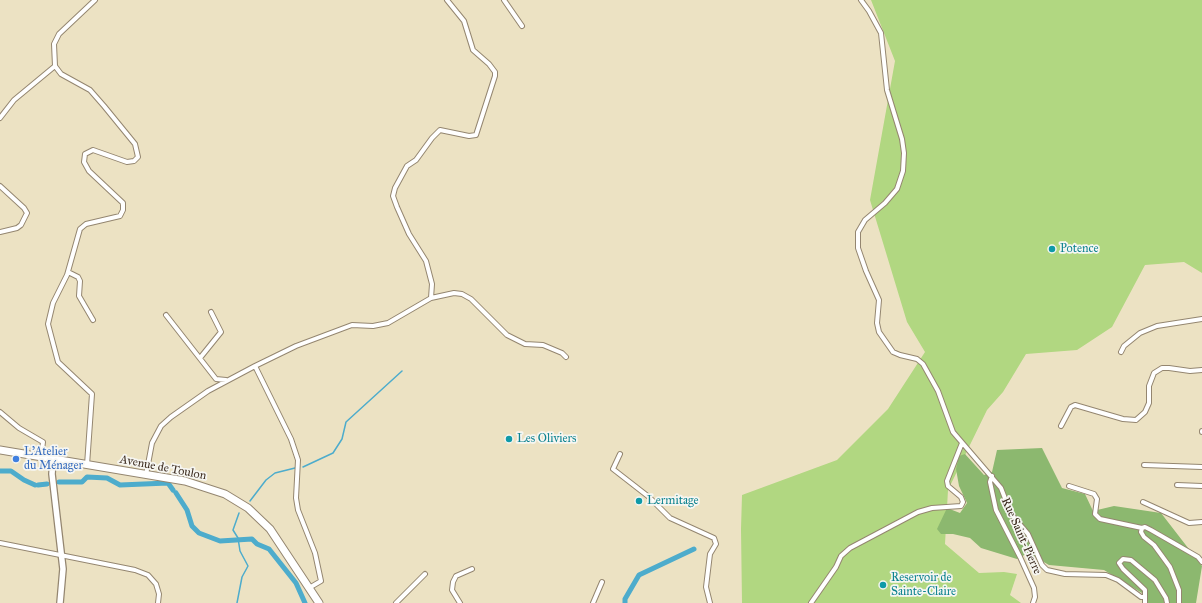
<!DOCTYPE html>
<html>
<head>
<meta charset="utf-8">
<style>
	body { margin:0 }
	canvas { display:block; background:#ece2c3 }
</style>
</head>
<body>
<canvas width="1202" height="603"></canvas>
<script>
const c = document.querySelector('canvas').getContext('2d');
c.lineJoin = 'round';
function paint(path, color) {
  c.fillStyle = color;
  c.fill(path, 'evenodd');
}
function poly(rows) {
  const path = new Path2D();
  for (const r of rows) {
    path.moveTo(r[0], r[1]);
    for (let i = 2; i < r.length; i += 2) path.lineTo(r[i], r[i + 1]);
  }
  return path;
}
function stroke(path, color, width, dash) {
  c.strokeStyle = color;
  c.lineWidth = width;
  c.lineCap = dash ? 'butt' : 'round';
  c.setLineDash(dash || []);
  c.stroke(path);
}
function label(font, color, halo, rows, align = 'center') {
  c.font = font + ' "IM FELL Great Primer",serif';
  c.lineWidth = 3.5;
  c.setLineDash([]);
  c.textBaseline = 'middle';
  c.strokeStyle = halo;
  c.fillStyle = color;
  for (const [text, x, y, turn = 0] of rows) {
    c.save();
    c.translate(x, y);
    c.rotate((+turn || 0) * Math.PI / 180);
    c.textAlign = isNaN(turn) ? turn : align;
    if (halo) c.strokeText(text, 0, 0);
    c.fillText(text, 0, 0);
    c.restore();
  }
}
paint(poly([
	[871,0,1202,0,1202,273,1184,262,1145,265,1112,327,1077,350,1026,354,1003,392,987,410,948,490,945,544,979,573,1004,572,1017,574,1010,595,1021,603,742,603,741,529,742,495,837,460,888,409,925,352,907,322,870,200,895,61]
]), '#b1d781');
paint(poly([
	[1042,448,1062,488,1085,494,1093,511,1114,506,1161,513,1202,566,1196,603,1143,603,1142,593,1104,570,1049,565,1028,553,1017,559,981,548,970,538,953,534,941,534,937,529,947,508,960,513,967,503,959,486,956,469,959,456,965,454,984,475,992,472,997,450]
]), '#8cb86f');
stroke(poly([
	[303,467,333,453,342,439,346,422,402,371],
	[250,501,266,480,275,473,295,468],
	[237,603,242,577,248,566,240,551,238,538,233,530,239,513]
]), '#4daccc', 1.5);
stroke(poly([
	[0,471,11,471,24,480,35,485],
	[59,482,82,482,87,477,107,478,120,485,168,483,173,490],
	[38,485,47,484],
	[176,493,187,510,192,526,199,533,220,541,252,539,257,544,269,549,296,583,305,603],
	[625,603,625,599,639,575,694,549]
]), '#4daccc', 5);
const minor = poly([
	[504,0,522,26],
	[861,0,869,11,881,33,887,90,902,139,904,153,903,171,897,189,885,203,865,220,858,232,858,248,866,271,879,300,877,323,879,332,893,352,900,355,917,359,923,364,938,391,953,432,1001,488,1011,514,1028,534,1042,565,1047,570,1065,574,1106,575,1118,580,1141,597,1144,597],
	[0,118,14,100,55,66],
	[0,186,24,208,27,213,21,225,17,228,0,232],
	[68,272,78,277,80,281,79,296,93,320],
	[431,298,432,284,426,261,409,234,397,207,393,196,395,188,407,166,416,160,432,138,440,130,469,136,476,135,495,76,495,72,489,64,473,50,464,21,447,0],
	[166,315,216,379,226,380],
	[1121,352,1124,346,1140,333,1157,326,1202,319],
	[200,358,221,332,211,312],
	[0,412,19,428,43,442,41,457],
	[1061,426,1071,407,1075,405,1123,419,1136,420,1145,412,1149,403,1149,386,1154,373,1162,368,1169,368,1190,371,1202,370],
	[1202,431,1202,432],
	[620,454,613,469,649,497,670,518,714,538,716,544,710,554,706,587,710,603],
	[87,465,92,394,58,362,48,324,53,303,67,275,80,229,86,224,120,216,123,210,123,203,89,171,84,162,85,154,93,150,127,162,134,161,138,157,135,144,104,106,90,90,61,74,55,66,54,44,59,34,95,0],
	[1144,465,1202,467],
	[146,475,152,443,161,426,171,417,208,391,255,366],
	[992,476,990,482,996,510,1020,557,1034,588,1035,597,1033,603],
	[1177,485,1202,486],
	[1069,486,1094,494,1097,499,1095,514,1100,519,1142,528],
	[1143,502,1189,523,1202,522],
	[0,543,135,570,148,575,156,584,159,594,158,603],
	[309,588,321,581,315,553,298,510,296,498,298,460,291,439,255,366,296,346,352,325,373,326,388,323,431,298,454,293,462,294,471,299,507,335,525,344,543,345,562,353,566,357],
	[396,603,425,574],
	[460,603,452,590,453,582,456,576,472,569],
	[593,603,602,582],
	[811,603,836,567,841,556,850,548,918,512,932,508,961,506,963,502,961,497,948,486,947,481,962,443],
	[1145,603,1145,590,1123,569,1119,563,1123,559,1131,560,1155,580,1166,598,1167,603],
	[1179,603,1179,590,1170,567,1154,545,1144,537,1141,532,1142,528,1145,527,1151,530,1198,557,1202,562]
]);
const tertiary = poly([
	[53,459,52,474,63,569,60,603]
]);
const primary = poly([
	[0,450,185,481,225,494,248,508,270,529,319,603]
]);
stroke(minor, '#948670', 6);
stroke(tertiary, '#948670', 8);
stroke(primary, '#948670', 9);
stroke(minor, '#fff', 4);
stroke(tertiary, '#fff', 5.5);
stroke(primary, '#fff', 7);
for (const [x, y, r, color] of [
	[1052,249,4,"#0f9aa8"],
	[509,439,4,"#0f9aa8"],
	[16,459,4,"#3f7fe0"],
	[639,501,4,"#0f9aa8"],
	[883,585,4,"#0f9aa8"]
]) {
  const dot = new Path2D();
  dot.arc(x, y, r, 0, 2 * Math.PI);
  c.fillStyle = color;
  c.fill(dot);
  stroke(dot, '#f6f6f2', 1.5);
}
label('12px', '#0d838f', '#f6f6f2', [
	["Potence",1060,249],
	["Les Oliviers",517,439],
	["Lermitage",647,501],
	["Reservoir de",891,578],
	["Sainte-Claire",891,592]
], 'left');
label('12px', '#366cbe', '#f6f6f2', [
	["L'Atelier",24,452],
	["du Ménager",24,466]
], 'left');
label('12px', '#3b2a1e', '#f6f6f2', [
	["Avenue de Toulon",163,468,11],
	["Rue Saint-Pierre",1021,536,66]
]);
</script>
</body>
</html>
